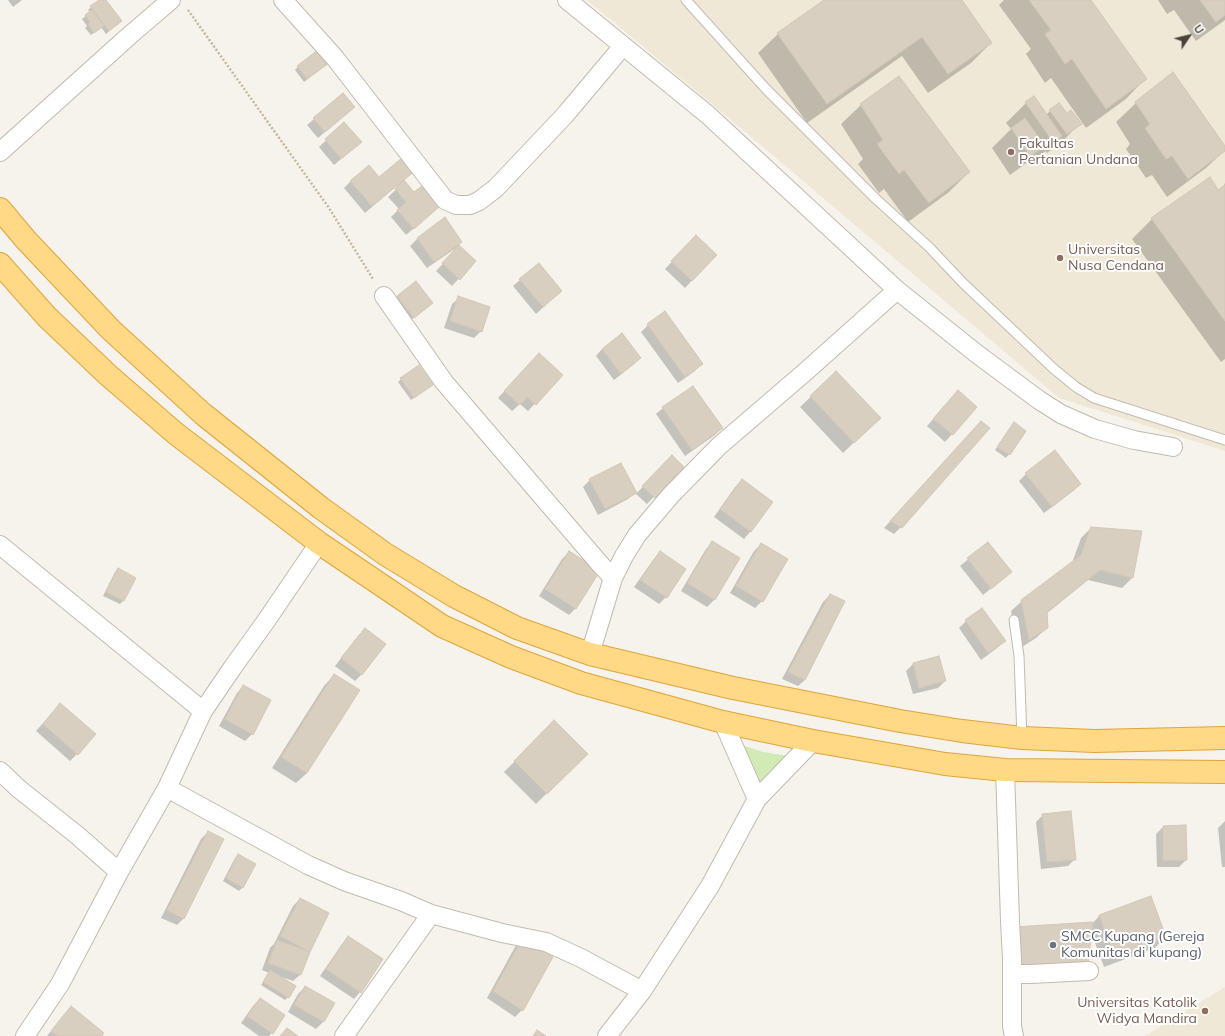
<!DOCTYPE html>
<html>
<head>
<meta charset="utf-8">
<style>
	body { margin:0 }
	#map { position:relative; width:1225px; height:1036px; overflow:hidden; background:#f6f3ec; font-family:Mulish,sans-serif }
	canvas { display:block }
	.north { position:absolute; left:1169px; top:16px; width:40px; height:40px; -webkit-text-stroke:3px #fff; paint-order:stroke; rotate:55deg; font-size:11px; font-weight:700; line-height:16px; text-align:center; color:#4b4439 }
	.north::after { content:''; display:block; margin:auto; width:14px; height:18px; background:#4b4439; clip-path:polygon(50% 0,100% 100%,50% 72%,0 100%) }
</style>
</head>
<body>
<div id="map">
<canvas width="1225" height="1036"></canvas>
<div class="north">U</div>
</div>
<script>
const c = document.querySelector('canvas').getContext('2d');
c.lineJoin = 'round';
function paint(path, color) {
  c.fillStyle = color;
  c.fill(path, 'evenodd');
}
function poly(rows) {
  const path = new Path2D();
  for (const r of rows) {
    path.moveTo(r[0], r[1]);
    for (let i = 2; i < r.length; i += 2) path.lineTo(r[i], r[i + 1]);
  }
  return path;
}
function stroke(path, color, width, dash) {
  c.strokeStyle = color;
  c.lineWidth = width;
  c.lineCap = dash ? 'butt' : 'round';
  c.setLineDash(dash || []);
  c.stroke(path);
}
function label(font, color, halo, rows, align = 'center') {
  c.font = font + ' Mulish,sans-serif';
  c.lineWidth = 4;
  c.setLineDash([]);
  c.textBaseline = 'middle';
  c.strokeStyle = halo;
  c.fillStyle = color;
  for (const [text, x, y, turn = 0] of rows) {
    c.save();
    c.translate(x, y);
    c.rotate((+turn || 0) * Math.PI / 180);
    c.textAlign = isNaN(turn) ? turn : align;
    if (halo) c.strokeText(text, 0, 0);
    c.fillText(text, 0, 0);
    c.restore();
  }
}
paint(poly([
	[587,0,1225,0,1225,451,1059,398,730,119],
	[1225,987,1225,1036,1145,1036]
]), '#efe8d6');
paint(poly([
	[742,745,763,752,789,756,755,793]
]), '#d2eab5');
paint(poly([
	[8,0,22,0,13,7],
	[100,0,105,0,121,21,106,34,101,27,91,35,85,28,87,26,82,19,90,12,88,10],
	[826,0,961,0,991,43,971,63,928,93,902,56,807,123,758,53,778,34],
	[1004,0,1089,0,1145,79,1126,99,1086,128,1051,78,1045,83,1026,54,1031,49,999,5],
	[1158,0,1225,0,1225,20,1196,41,1174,10,1167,14],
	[329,63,304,82,295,70,298,67],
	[343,95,354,107,318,138,307,125],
	[1034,98,1046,115,1050,111,1066,114,1080,123,1061,143,1047,153,1046,151,1033,161,1031,158,1024,165,1010,175,992,148,1011,129,1006,123,1026,103],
	[1136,103,1225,147,1225,150,1206,168,1167,197,1152,175,1146,178,1126,149,1130,144,1116,122],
	[861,105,969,172,949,192,908,222,884,189,879,193,858,164,863,159,841,124],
	[344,123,354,148,334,165,319,147],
	[407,177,365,213,344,188,351,181,379,178],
	[1209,178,1218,192,1225,187,1224,185,1225,183,1225,359,1221,362,1132,239,1152,219],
	[404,182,432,213,406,235,391,217,399,209,388,197],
	[444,219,461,242,458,245,475,261,452,286,436,271,457,249,456,248,427,268,410,246,417,239],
	[696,236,716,255,685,288,665,269],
	[520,280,561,291,536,314,513,286],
	[416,282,425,309,406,324,390,303],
	[459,298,481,331,474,338,444,328,452,304],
	[648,325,701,364,695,371,678,383,641,332],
	[602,349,640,358,633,365,614,380,596,356],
	[532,361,562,375,528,411,520,404,512,411,498,398],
	[836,373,869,428,843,453,800,407],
	[401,379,428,388,411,400,398,382],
	[958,391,976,407,945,442,927,426],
	[663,408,721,428,715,435,685,456,656,414],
	[1014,423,1009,454,1006,458,995,450],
	[974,429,901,527,894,534,884,528],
	[672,456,683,467,647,504,636,494],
	[1026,474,1080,484,1073,491,1044,513,1019,481],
	[590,480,635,493,628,499,598,515,583,487],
	[742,480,772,502,750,532,744,539,714,517,735,487],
	[1091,528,1132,578,1122,588,1088,580,1046,614,1047,628,1036,638,1019,649,1011,611,1022,601,1072,563,1081,538],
	[712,543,739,558,714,600,707,607,681,591,706,549],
	[988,543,1004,578,983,595,960,566],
	[761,544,762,601,755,608,730,593,754,551],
	[569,552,576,608,569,615,539,596,562,559],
	[660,553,666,597,659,604,634,587,653,560],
	[118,569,134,578,123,601,120,604,103,596,115,572],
	[830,595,805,680,798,686,782,679,823,602],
	[982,609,1004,641,997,648,981,660,959,628,966,621],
	[365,629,362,674,355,681,335,666,358,636],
	[913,664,945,681,938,688,913,694,906,671],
	[334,675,307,773,296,783,272,768,324,686],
	[244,686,252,734,245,741,219,726,237,693],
	[54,711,77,754,70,761,36,731],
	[554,722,586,754,536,804,504,772],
	[1043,815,1075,859,1068,866,1041,869,1036,822],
	[1225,821,1225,867,1222,867,1218,828],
	[1185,826,1186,860,1179,867,1157,867,1156,834,1163,827],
	[208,832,183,919,177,925,161,918,201,839],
	[238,855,243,887,239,891,223,881,235,858],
	[1150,897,1165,937,1155,948,1104,967,1091,932,1093,923,1099,916],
	[300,899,309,951,300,975,293,981,281,977,288,997,285,1000,261,985,269,973,262,970,270,948,274,944,293,906],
	[348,937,360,992,354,999,320,976,342,944],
	[522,940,522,1010,515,1017,487,998,515,947],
	[305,987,334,1004,323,1022,316,1029,288,1012,298,994],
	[260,999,272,1033,269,1036,259,1036,241,1023,253,1006],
	[64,1015,100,1036,47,1036]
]), '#0003');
const building = poly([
	[99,0,106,0,122,21,109,31,90,6,99,0],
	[824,0,962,0,992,43,948,74,922,37,827,104,777,33,824,0],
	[1029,0,1091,0,1147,79,1106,109,1072,59,1065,64,1045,34,1051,30,1029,0],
	[1200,0,1225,0,1225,15,1216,22,1200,0],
	[92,10,104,26,94,33,88,24,90,22,85,15,92,10],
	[323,46,333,60,307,79,297,66,323,46],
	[1173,72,1225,146,1225,151,1188,179,1172,156,1166,159,1145,128,1150,124,1135,102,1173,72],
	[899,76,970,172,929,203,904,170,899,174,877,144,883,140,860,104,899,76],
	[343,93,355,107,325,132,313,118,343,93],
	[1034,96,1062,136,1053,142,1025,102,1034,96],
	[1059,103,1067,113,1071,110,1082,124,1067,134,1049,110,1059,103],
	[1025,118,1045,146,1030,156,1011,128,1025,118],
	[344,122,362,142,341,159,325,139,344,122],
	[403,157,415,171,372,206,350,181,369,165,379,177,403,157],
	[1210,177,1218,190,1225,185,1225,321,1151,218,1210,177],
	[404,180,414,192,422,186,440,206,414,229,397,210,406,202,395,189,404,180],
	[445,217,462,242,434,262,417,238,445,217],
	[696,235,717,255,692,281,671,261,696,235],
	[459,245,476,261,460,280,442,263,459,245],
	[539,263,562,291,543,307,519,279,539,263],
	[416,281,433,303,414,318,397,296,416,281],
	[458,296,490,307,482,332,450,321,458,296],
	[665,311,703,364,685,377,647,324,665,311],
	[622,333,641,358,621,374,602,349,622,333],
	[539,353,563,375,536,405,527,397,520,405,504,391,539,353],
	[419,365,433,385,414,398,400,378,419,365],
	[836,371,881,418,854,443,810,396,836,371],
	[693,386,723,428,692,450,662,407,693,386],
	[958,390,977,407,953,435,933,419,958,390],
	[981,421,990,428,902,528,890,521,981,421],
	[1014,422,1026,431,1010,455,997,447,1014,422],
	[1055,450,1081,484,1052,507,1025,473,1055,450],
	[672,455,684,467,655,498,642,486,672,455],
	[621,463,637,493,605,509,589,479,621,463],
	[742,479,773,502,751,532,720,509,742,479],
	[1091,527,1142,531,1133,578,1100,570,1047,612,1048,628,1029,640,1021,600,1081,555,1091,527],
	[712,541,740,558,715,600,687,583,712,541],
	[988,542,1012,572,991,589,967,558,988,542],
	[761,543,788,559,763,602,736,586,761,543],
	[569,551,600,571,576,609,545,589,569,551],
	[660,551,686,569,667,598,640,580,660,551],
	[118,568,136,578,124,601,106,592,118,568],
	[830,594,845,601,805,680,788,672,830,594],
	[982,608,1006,641,988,653,965,620,982,608],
	[365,628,386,644,362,675,341,658,365,628],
	[939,656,946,681,919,688,913,663,939,656],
	[334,674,360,690,307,773,281,757,334,674],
	[243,685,271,700,253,735,225,719,243,685],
	[60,703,96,734,78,755,43,724,60,703],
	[554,720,588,754,547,794,514,761,554,720],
	[1071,811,1076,860,1047,862,1042,814,1071,811],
	[1186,825,1187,860,1163,861,1163,826,1186,825],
	[208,831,224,839,184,919,167,910,208,831],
	[238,854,256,864,243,888,226,878,238,854],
	[1151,896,1166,937,1114,957,1099,915,1151,896],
	[300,898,329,913,310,952,280,936,300,898],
	[1093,922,1088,963,1017,967,1014,927,1093,922],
	[348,936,383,959,361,993,326,969,348,936],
	[522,939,553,957,523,1011,493,991,522,939],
	[277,940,310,952,301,975,268,963,277,940],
	[270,970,296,986,289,998,263,982,270,970],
	[305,986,335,1003,324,1022,294,1005,305,986],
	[260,998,285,1015,273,1034,247,1016,260,998],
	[71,1006,104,1033,102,1036,57,1036,51,1031,71,1006],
	[287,1028,298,1036,280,1036,287,1028],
	[537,1030,546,1036,533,1036,537,1030]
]);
paint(building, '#d8cfc1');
stroke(building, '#d3c7b4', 1);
const service = poly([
	[686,0,766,89,876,199,929,247,963,283,1054,369,1076,387,1094,398,1225,440],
	[1014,620,1019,656,1022,738]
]);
const minor = poly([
	[283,0,335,58,445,200,456,205,470,205,479,201,496,188,565,115,623,46],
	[567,0,708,115,897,290,977,354,1039,400,1061,414,1095,429,1134,440,1173,447],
	[0,152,129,36,171,0],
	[384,296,444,382,600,564,613,578],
	[0,545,203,711],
	[590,654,613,578,624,556,637,535,671,495,719,446,804,373,897,290],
	[723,722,757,799],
	[1005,770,1010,921,1012,959,1012,1026,1014,1036],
	[0,771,19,789,77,835,119,872,167,788,203,711,233,667,266,621,319,543],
	[167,788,308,865,344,881,401,901,431,914,502,933,546,942,581,958,642,991],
	[1013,974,1031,974,1089,971],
	[25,1036,60,984,119,872],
	[344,1036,431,914],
	[607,1036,642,991,710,886,757,799,813,741]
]);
const trunk = poly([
	[0,209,26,240,111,330,203,414,321,508,385,554,454,596,517,628,590,654,733,688,900,721,962,731,1022,738,1094,741,1225,738],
	[0,264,47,317,108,375,175,433,319,543,442,626,511,657,581,683,723,722,813,741,945,764,1005,770,1225,772]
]);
stroke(service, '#c2bbae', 11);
stroke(minor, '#c2bbae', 20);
stroke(trunk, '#e0a43c', 24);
stroke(poly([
	[188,10,329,208,373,279]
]), '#c4b79f', 2.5, [2, 2]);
stroke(service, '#fff', 9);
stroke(minor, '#fff', 18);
stroke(trunk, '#ffd985', 22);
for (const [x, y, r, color] of [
	[1011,152,4,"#8d6e63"],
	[1060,258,4,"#8d6e63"],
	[1053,945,4,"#6b7280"],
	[1205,1011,4,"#8d6e63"]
]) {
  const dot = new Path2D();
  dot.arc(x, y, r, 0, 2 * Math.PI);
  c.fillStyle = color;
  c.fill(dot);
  stroke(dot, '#fff', 1.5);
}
label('14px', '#785e54', '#fff', [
	["Fakultas",1019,144],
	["Pertanian Undana",1019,160],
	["Universitas",1068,250],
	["Nusa Cendana",1068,266],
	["Universitas Katolik",1197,1003,"right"],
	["Widya Mandira",1197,1019,"right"]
], 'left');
label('14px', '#5b616d', '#fff', [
	["SMCC Kupang (Gereja",1061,937],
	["Komunitas di kupang)",1061,953]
], 'left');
</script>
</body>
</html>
